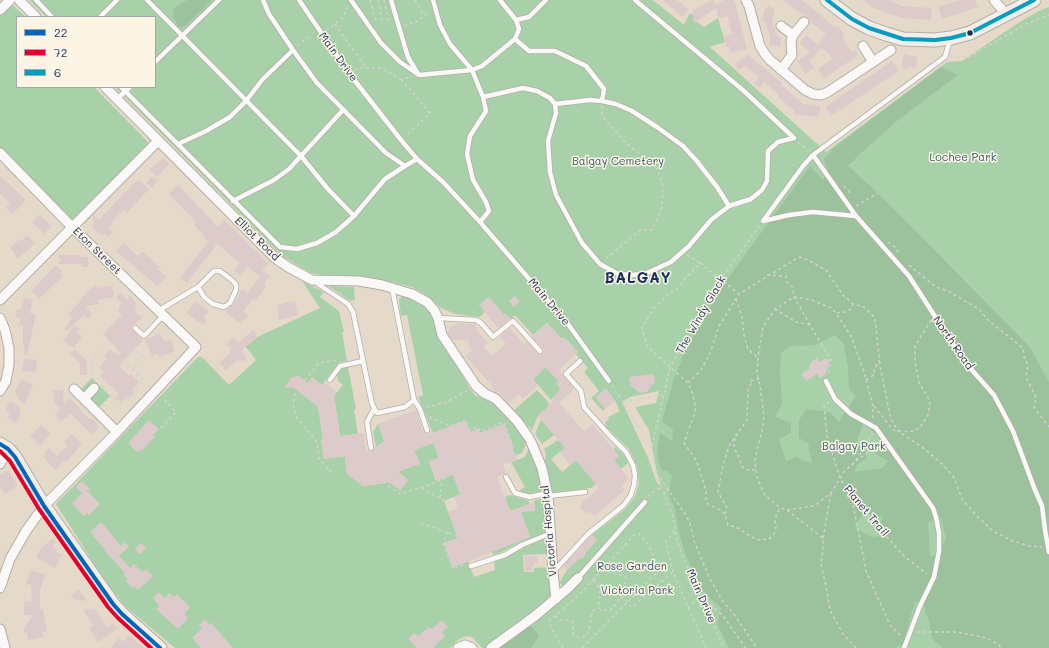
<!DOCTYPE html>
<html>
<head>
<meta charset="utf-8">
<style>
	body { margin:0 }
	#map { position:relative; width:1049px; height:648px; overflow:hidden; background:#e5dac9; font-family:Mali,sans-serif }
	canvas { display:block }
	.legend { position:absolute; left:16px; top:16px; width:140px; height:72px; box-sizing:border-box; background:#fcf5e5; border:1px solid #a2a6af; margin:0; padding:5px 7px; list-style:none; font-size:12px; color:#1b2f5e }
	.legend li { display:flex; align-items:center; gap:8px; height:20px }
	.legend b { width:20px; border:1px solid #a2a6af }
</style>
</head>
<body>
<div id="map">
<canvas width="1049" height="648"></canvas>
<ul class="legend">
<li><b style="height:5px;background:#0065bd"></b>22</li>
<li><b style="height:5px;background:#e4002b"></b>72</li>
<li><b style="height:5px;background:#039dc3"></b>6</li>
</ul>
</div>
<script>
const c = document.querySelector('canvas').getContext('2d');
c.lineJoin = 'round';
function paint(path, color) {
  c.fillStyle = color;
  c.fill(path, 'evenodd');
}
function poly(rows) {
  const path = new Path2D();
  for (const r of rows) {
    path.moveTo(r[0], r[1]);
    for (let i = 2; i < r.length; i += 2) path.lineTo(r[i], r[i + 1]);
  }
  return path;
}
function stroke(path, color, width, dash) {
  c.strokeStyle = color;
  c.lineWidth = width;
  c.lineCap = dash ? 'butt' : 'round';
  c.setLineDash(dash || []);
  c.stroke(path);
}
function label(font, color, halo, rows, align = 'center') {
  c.font = font + ' Mali,sans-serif';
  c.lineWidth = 3;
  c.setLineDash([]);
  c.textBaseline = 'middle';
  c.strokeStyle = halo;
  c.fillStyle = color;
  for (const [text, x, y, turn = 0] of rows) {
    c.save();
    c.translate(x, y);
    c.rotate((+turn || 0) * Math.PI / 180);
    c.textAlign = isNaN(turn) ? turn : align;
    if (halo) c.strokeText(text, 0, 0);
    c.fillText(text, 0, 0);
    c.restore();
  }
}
paint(poly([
	[29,0,653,0,684,25,689,14,693,14,694,22,697,22,704,27,718,18,725,42,710,47,826,152,947,62,962,61,1018,23,1039,11,1049,7,1049,648,482,648,472,637,467,636,459,639,450,648,175,648,126,607,105,581,56,504,198,357,202,357,229,385,256,360,245,346,253,339,320,308,302,281,324,292,320,297,339,311,344,332,342,332,347,361,339,362,322,385,312,378,308,383,292,387,292,388,304,388,300,393,318,406,323,439,321,439,324,459,345,456,347,474,363,486,385,483,387,481,400,490,408,480,384,462,420,464,414,450,430,444,432,439,439,458,429,462,436,481,447,477,444,470,462,474,454,477,458,488,479,490,458,495,444,501,458,538,444,543,453,567,468,561,474,577,495,570,494,564,495,561,543,539,548,542,547,554,523,555,524,572,534,572,534,568,549,567,551,598,565,587,559,583,567,570,579,558,581,559,585,555,585,553,597,540,592,535,624,510,635,497,639,483,637,466,629,449,606,427,605,422,609,419,608,417,620,411,615,401,606,389,596,397,605,409,603,411,591,398,599,391,584,372,588,368,576,354,578,352,564,337,562,339,547,323,533,335,515,315,510,319,505,313,504,315,489,297,479,305,485,312,479,317,455,314,441,308,426,295,412,287,370,277,329,276,311,273,282,256,115,87,155,87,155,17,46,17],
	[659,391,656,403,635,407,649,430,657,474,661,486,657,483,648,458,622,402,630,397],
	[8,6,14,6,26,17,17,17,17,87,94,87,148,142,148,147,75,219,69,218,0,149,0,14],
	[329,286,354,287,355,300,350,301],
	[407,295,423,303,431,312,448,349,470,389,475,395,484,399,494,400,515,423,527,441,522,453,501,461,485,455,512,445,504,424,480,433,478,429,470,432,465,421,433,433,418,397,423,395,407,315,401,316,399,300,402,296],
	[348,367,356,409,354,410,358,434,340,436,334,396,343,385,338,381,337,374,342,368],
	[545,367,561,378,556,383,561,389,551,400,533,379],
	[92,378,110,396,98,408,92,401,87,390,84,391,81,389],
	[537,390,549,403,548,407,538,416,532,430,514,410],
	[541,419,554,435,542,444,535,434],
	[378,424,388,451,377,449,376,446,373,432],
	[558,440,565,448,551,459,562,472,576,460,596,484,591,488,553,493,545,461,546,455,544,449],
	[530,446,542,477,544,489,542,491,529,494,521,492,520,490,525,487,511,462,525,457],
	[616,447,624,455,628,463,618,471,605,468,619,456,613,450],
	[511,495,529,501,530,511,535,511,534,501,543,498,546,501,547,532,521,542,500,553,493,555,492,551,530,537,519,508,510,511,505,497]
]), '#a8d1a9');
paint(poly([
	[187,0,212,0,185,26,179,28,173,16,174,8],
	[941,67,958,75,897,121,862,152,848,166,878,193,1029,346,1049,382,1049,648,943,648,933,640,931,634,929,620,925,613,925,607,915,601,903,644,894,648,729,648,717,624,721,608,704,592,687,558,680,537,675,509,669,495,672,476,667,471,661,471,657,450,660,433,672,441,673,430,662,421,675,376,686,349,723,285,810,166,823,180,828,170,824,159,832,151,831,150],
	[835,335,844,344,848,367,849,389,856,396,839,422,830,412,806,409,799,420,799,438,808,443,812,464,796,457,786,461,779,439,791,433,791,423,775,417,782,404,780,371,781,353,790,346,815,345],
	[863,424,878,435,885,449,874,453,888,461,883,468,854,472,857,465,867,458,865,451,856,444],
	[864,514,882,516,879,536,873,537,856,529,855,524],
	[941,517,946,539,935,556,930,556,928,522],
	[525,617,539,636,531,648,484,648]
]), '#9cc29d');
paint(poly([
	[662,0,677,0,689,9,683,17],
	[713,0,716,5,723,0,733,0,737,6,736,7,747,49,731,53,729,46,727,47,724,37,732,34,727,16,719,19,716,8,694,23,693,11,707,2,708,3],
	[782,0,802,0,836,28,838,26,844,35,842,37,852,52,855,50,859,55,824,78,818,69,832,59,828,53,821,48,810,61,814,68,805,74,797,61,810,52,800,43,806,35,818,45,826,34,810,22,810,19],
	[863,0,887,0,901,5,901,6,932,8,931,20,902,18,874,8],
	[960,0,975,0,978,7,942,19,938,7],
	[768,4,775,10,772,22,778,37,781,38,780,47,769,45,770,37,768,31,765,21,762,21,765,8,767,8],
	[904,54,918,57,915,68,909,66,908,69,901,68],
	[748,55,782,83,781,85,804,104,820,106,819,117,793,114,795,111,778,97,779,95,764,82,760,88,754,83,759,77,745,66,739,70,735,64],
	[892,61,899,71,831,116,825,107],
	[163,158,169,164,157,177,149,170],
	[0,176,25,199,24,200,25,202,12,214,6,207,10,203,0,194],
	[153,176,158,181,152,188,146,183],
	[137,180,141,181,149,189,127,213,124,209,112,222,113,224,109,228,113,232,108,237,105,233,102,236,91,226,94,224,93,215,99,220,121,196],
	[178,185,218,227,224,219,269,264,262,270,270,276,264,284,266,286,256,301,253,299,243,311,248,315,241,324,225,312,233,305,242,289,247,293,260,277,248,267,241,276,234,271,240,263,217,244,187,283,180,278,208,242,203,237,205,236,194,225,196,222,169,194],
	[39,215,48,222,48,223,51,227,44,234,32,222],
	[27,235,35,243,18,259,10,247,20,239,21,241],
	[124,243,138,256,142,251,160,267,158,269,166,277,157,286,116,251],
	[58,255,79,255,79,257,88,257,88,267,81,267,81,264,57,264,61,260],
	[56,265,62,272,60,274,63,276,39,299,31,291],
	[96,284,97,288,112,286,114,297,98,300,99,304,85,306,93,314,88,319,84,315,66,331,64,330,72,318,69,314,82,299,81,298],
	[120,293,127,299,130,296,137,304,134,307,137,309,135,311,142,318,135,324,132,325,131,328,143,340,119,366,129,376,131,374,139,382,131,391,133,393,128,398,126,397,121,402,115,397,119,394,100,376,104,372,99,367,107,359,104,356,110,350,119,356,121,353,103,334,122,315,119,312,118,308,122,304,116,297],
	[515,296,520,301,514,307,509,301],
	[489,297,504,315,505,313,510,319,498,328,479,305],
	[24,298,33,300,30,313,36,315,27,355,25,354,24,346,23,346,23,326,20,326,20,318,15,317,17,309,21,310],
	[195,301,209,311,204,317,207,320,203,325,186,313],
	[295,301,298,315,279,320,277,305],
	[456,323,476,324,476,329,488,343,484,347,492,356,506,344,500,337,510,328,524,344,527,342,539,355,543,353,544,350,532,337,547,323,562,339,564,337,578,352,559,370,574,389,559,403,584,431,593,424,619,456,614,460,629,479,621,486,625,490,594,516,590,511,586,514,580,507,583,504,582,502,599,488,576,460,570,465,560,452,565,448,538,416,550,405,560,388,556,383,558,381,545,367,533,379,538,385,523,399,519,394,508,403,498,391,497,393,495,392,492,388,493,387,465,356,473,350,469,346,469,341,452,339,448,333,449,328,456,325],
	[74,325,80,329,77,333,82,336,74,348,63,341],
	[254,330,257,338,241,350,246,356,246,361,237,360,226,370,219,363,231,352,229,351,231,349,227,344,233,338,238,343],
	[160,333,163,341,165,340,166,342,171,340,175,351,159,357,158,353,152,356,145,340],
	[75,349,87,361,87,375,80,375,80,363,70,353],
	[817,358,819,362,825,359,830,360,826,374,820,378,817,374,806,381,801,374,809,369,811,362],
	[24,359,37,360,35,372,22,371],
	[654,374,655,383,653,384,647,392,640,393,631,386,629,377],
	[299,376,308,383,312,377,322,385,324,382,337,392,334,396,340,436,364,433,366,452,369,451,373,451,375,447,384,441,378,424,416,410,423,431,427,434,430,433,431,429,433,433,465,421,470,432,478,429,480,433,504,424,517,460,503,465,506,473,497,477,510,511,534,502,535,511,521,512,530,537,453,567,444,543,458,538,448,512,458,508,454,497,460,494,453,475,436,481,429,461,439,458,433,443,414,450,420,464,398,472,408,480,400,490,389,482,363,486,347,474,345,456,324,459,321,439,323,439,318,406,292,387,284,388,292,377],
	[21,379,33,385,25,404,19,400,15,392],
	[606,389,615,401,605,409,596,397],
	[53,390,63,390,64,404,70,398,90,420,92,418,98,425,97,426,99,428,92,435,71,414,61,421,55,415,60,408,54,402],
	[10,401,19,406,21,415,16,423,7,417,10,413,5,410],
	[149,420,159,429,153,435,155,437,141,451,140,450,137,452,128,443],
	[41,425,51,434,40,445,30,436],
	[71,434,82,444,67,461,65,460,55,470,43,457,45,455,44,453,49,448,57,456,67,446,64,442],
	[8,470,18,486,5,494,0,487,0,475],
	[82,481,90,489,87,491,100,504,89,515,87,513,84,516,72,504,82,493,76,487],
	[100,523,102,523,121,546,125,542,129,547,119,556,130,568,134,564,142,572,146,569,153,576,138,590,134,586,132,588,125,580,127,579,123,574,125,573,104,550,105,550,90,532],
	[592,535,597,540,584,553,585,554,581,559,579,558,567,570,563,566],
	[53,538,56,542,53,548,57,549,56,552,62,554,55,568,36,558,40,549],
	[141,543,146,548,140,554,135,549],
	[525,556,537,556,538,563,534,563,534,566,532,566,532,571,525,571],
	[30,570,45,574,40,591,40,609,43,609,47,631,42,632,43,637,28,640,27,633,24,632,24,628,33,615,24,615,24,601,32,602,31,585,26,584],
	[79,590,87,601,73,599,71,595],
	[159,592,165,598,169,593,174,597,177,594,190,607,184,614,188,618,178,629,156,609,159,606,153,598],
	[83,609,92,610,93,611,95,609,107,627,113,623,117,629,98,642,89,628,93,625],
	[205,619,209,624,211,623,233,648,201,648,192,638,202,628,199,625],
	[442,620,448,627,442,632,445,636,433,648,417,648,408,639,414,633,418,636,429,627,432,629],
	[129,635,144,648,110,648,119,638,123,642]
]), '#ddcbcb');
const lane = poly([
	[36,0,52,17],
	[147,0,301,156,327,188,354,216],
	[263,0,269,14,293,50,317,83,386,153,405,166],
	[299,0,348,72,401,140,417,159,443,182,480,222,568,324,609,381],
	[351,0,381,43,400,62,419,75,472,70,482,66,515,39,519,29,516,20,500,0],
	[391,0,408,57,418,74],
	[433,0,440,25,450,44,472,70,483,97,486,111,470,136,467,154,473,180,486,202,489,211,480,222],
	[635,0,744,91,794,138],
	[100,17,117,0],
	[516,20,529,17,546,0],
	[515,39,529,51,555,51,586,66,604,89,602,101],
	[155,62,219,0],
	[121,87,280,247,297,249,317,243,336,232,354,216,385,179,405,166,417,159],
	[483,97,523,88,537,91,550,98,555,104,556,113,548,141,550,172,556,195,582,243,600,264,618,274,633,275,647,273,671,262,689,246,711,220,729,206,751,199,762,190,767,181,768,151,778,142,794,138],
	[117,99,130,87],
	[555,104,590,100,602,101,616,104,632,111,657,127,683,146,696,160,717,187,729,206],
	[178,144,206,131,230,117,246,101,262,80,293,50],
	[813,155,856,216,909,276,963,360,994,395,1013,431,1035,490,1042,506,1045,530,1049,552],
	[233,201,274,180,289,169,343,110],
	[763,221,803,166,813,155,945,57,950,40],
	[763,221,789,215,813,212,856,216],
	[315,282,348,304,353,312,372,404,377,413,405,407,414,400,392,288],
	[158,311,198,287,204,297,213,304,224,307,230,303,236,290,236,285,233,281,220,271,214,271,198,287],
	[438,318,476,320,481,323,493,337,513,321,540,351],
	[135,328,144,336,163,316],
	[330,380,340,366,363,361],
	[826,381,835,399,851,414,876,428,933,508,936,517,939,533,939,551,934,577,920,606,904,648],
	[414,400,420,409,427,430],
	[371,448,367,422,374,409],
	[506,477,515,493,530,497,548,493],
	[548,496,585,492],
	[471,566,505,555,522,545,551,533],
	[554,571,588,534,624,505,631,495,634,485,635,475,633,465,626,452,612,438,584,407,581,391,566,374,580,361],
	[578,578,645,502]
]);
const street = poly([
	[19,0,36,17],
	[746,0,749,6,760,46,765,54,770,60,805,90,813,94,821,95,828,92,891,50],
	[994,0,1006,14],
	[0,10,10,0],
	[781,26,793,35],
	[863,46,873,62],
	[781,70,792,55,791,41,793,35,804,22],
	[105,87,275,258,288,267,312,280,359,281,382,285,412,294,427,302,434,310,438,318,442,335,476,386,484,393,496,399,517,421,529,438],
	[0,153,72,227,196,347,117,432,44,506,26,531,10,559,0,588],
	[0,300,158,141],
	[0,318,5,330,9,348,9,365,6,381,0,391],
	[74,389,117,432],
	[84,399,94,388],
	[531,442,542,468,548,496,553,572,556,599],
	[0,464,8,449],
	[0,629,5,648],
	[458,648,465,645,472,648],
	[491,648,535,616,567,589,578,578]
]);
const secondary = poly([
	[827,0,852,19,869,28,886,34,903,39,935,40,951,38,970,33,1034,0],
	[0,444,8,449,15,457,44,506,113,604,122,614,160,648]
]);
stroke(lane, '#b2ada7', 6);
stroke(street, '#b2ada7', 11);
stroke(secondary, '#b2ada7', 15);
stroke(poly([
	[370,0,376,22],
	[378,0,383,24],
	[384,0,389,23],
	[415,0,424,15],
	[335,24,366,68],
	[404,26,418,21,430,11],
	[326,30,343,18,346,9,349,7],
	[297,46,308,37],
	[950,57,969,57,1024,25,1049,15],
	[354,70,361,68,381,68,401,79,411,77],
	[401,79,430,113,406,136],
	[602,106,602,116,623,140,658,170,663,187,662,207,652,230,641,230,604,260],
	[798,142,809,151],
	[844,186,849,191,850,196],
	[856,206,878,193],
	[888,242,895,247,899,254],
	[687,255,700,263,686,278,678,288,666,296,654,308,642,327,647,346,688,383,693,394,695,405,695,412,684,443,696,460,706,490,706,501,709,505,717,508,722,512,725,514,728,525,736,527,757,540,769,539,774,534,776,528,775,520,777,513,781,507],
	[909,265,936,287,948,291,979,309,989,321,1023,348,1024,357,1028,365,1026,377,1036,397,1034,407,1049,427],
	[767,275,786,276,787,282,793,288,794,297,831,361,828,375],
	[736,299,742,317,744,335,748,349,758,358],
	[775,309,796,322,811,325],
	[837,313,845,312,851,309,853,304],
	[123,339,143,357,132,369],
	[95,380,92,377,92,360,102,349],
	[305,380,319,363,337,360],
	[866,380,874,375,874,370,879,360],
	[688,383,701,370,710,353,719,326,739,294,794,260,800,257,812,262,827,271,843,295,853,304,864,307,875,318,880,366,887,400,891,419,898,431,922,447,940,462,954,477,962,499,978,517,993,531,1013,541,1030,546,1042,547],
	[612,385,651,446,657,474,673,517,677,539,681,553,724,648],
	[102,386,120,404,126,398,128,400,135,393,133,391,144,380,124,362],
	[295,393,293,404,297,418,317,442,319,459,334,475],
	[624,402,664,395],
	[829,402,824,405,827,436,840,478,852,498,904,556,927,574],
	[102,406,112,395],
	[874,406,893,430,910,432,920,428,928,415,930,401,919,383,915,362,915,346,931,320],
	[426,407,445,403,468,390],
	[429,417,450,426,466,420,470,430,478,427,480,431,504,422,513,446,510,458],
	[161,428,176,412,162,397],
	[735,438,734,448,738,455,742,467,750,471,756,469],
	[652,446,670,367,719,281,741,252,759,226],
	[856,461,870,451,882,446],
	[509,473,512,467,511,462],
	[660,478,684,512,690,523,694,541,710,579,722,600,733,613,757,648],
	[388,486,400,494,415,489,421,488,448,477,445,471,474,460],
	[421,488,455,506],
	[648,497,650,494,662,487],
	[440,498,442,480],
	[852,499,866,571,890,625,901,636],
	[787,510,814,506,831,493,844,472,855,462,873,433],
	[725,514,727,508,718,492,723,465,729,446,747,420,748,390,751,384,750,381,759,379],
	[421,523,457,536,474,529],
	[675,531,666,542,673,572,706,648],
	[448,532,443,544,453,569,465,564],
	[823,538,831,493],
	[594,580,600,589,600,595,598,608],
	[621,596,632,607,673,572],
	[688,608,701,596,723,616,746,648],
	[555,616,561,620,572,621,573,623,573,634,575,636,579,638,586,636,589,630,591,617,593,611,598,608,604,610,610,610,614,607,621,596,626,578,623,575,613,574,605,569],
	[917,632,957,632,987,638,999,645,1001,648],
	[563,648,551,628,549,621,583,591,634,535,639,534,648,544,660,569,582,648],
	[856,648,843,634,830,610,826,586,821,564,823,548,823,538,787,510,779,507,764,494,757,477,755,462,757,449,762,432,764,416,761,393,757,371,758,358,763,327,775,309,794,297,812,300,831,308,836,313,851,336,864,372,873,406,873,418]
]), '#d3d2d0', 1.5, [3, 3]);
stroke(lane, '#fbf9f7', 4.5);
stroke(street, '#fbf9f7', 9);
stroke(secondary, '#f3efe8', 13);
stroke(poly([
	[700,263,739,294]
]), '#d3d2d0', 1.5, [3, 3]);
stroke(poly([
	[0,444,8,449,15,457,44,506,113,604,122,614,160,648]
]), '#0065bd', 4);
stroke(poly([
	[0,451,10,461,39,509,108,607,118,618,151,648]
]), '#e4002b', 4);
stroke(poly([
	[827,0,852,19,869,28,903,39,935,40,951,38,970,33,1034,0]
]), '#039dc3', 4);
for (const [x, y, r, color] of [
	[970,33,3.5,"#1b2f5e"]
]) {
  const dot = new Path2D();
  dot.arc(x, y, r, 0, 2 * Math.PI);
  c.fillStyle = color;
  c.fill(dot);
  stroke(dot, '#fcf5e5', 1.5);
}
label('11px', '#1b2f5e', '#fcf5e5', [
	["Main Drive",338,57,54],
	["Elliot Road",257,239,44],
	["Eton Street",97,251,44],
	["Main Drive",549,302,50],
	["The Windy Glack",701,315,-60],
	["North Road",953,343,55],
	["Planet Trail",866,511,50],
	["Victoria Hospital",549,531,-95],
	["Main Drive",701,596,66]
]);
label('11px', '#32566a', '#fcf5e5', [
	["Lochee Park",963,158],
	["Balgay Cemetery",618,162],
	["Balgay Park",854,447],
	["Rose Garden",632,567],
	["Victoria Park",637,591]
]);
c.letterSpacing = '1px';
label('bold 15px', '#1b2f5e', '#fcf5e5', [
	["BALGAY",638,278]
]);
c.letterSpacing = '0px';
</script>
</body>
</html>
